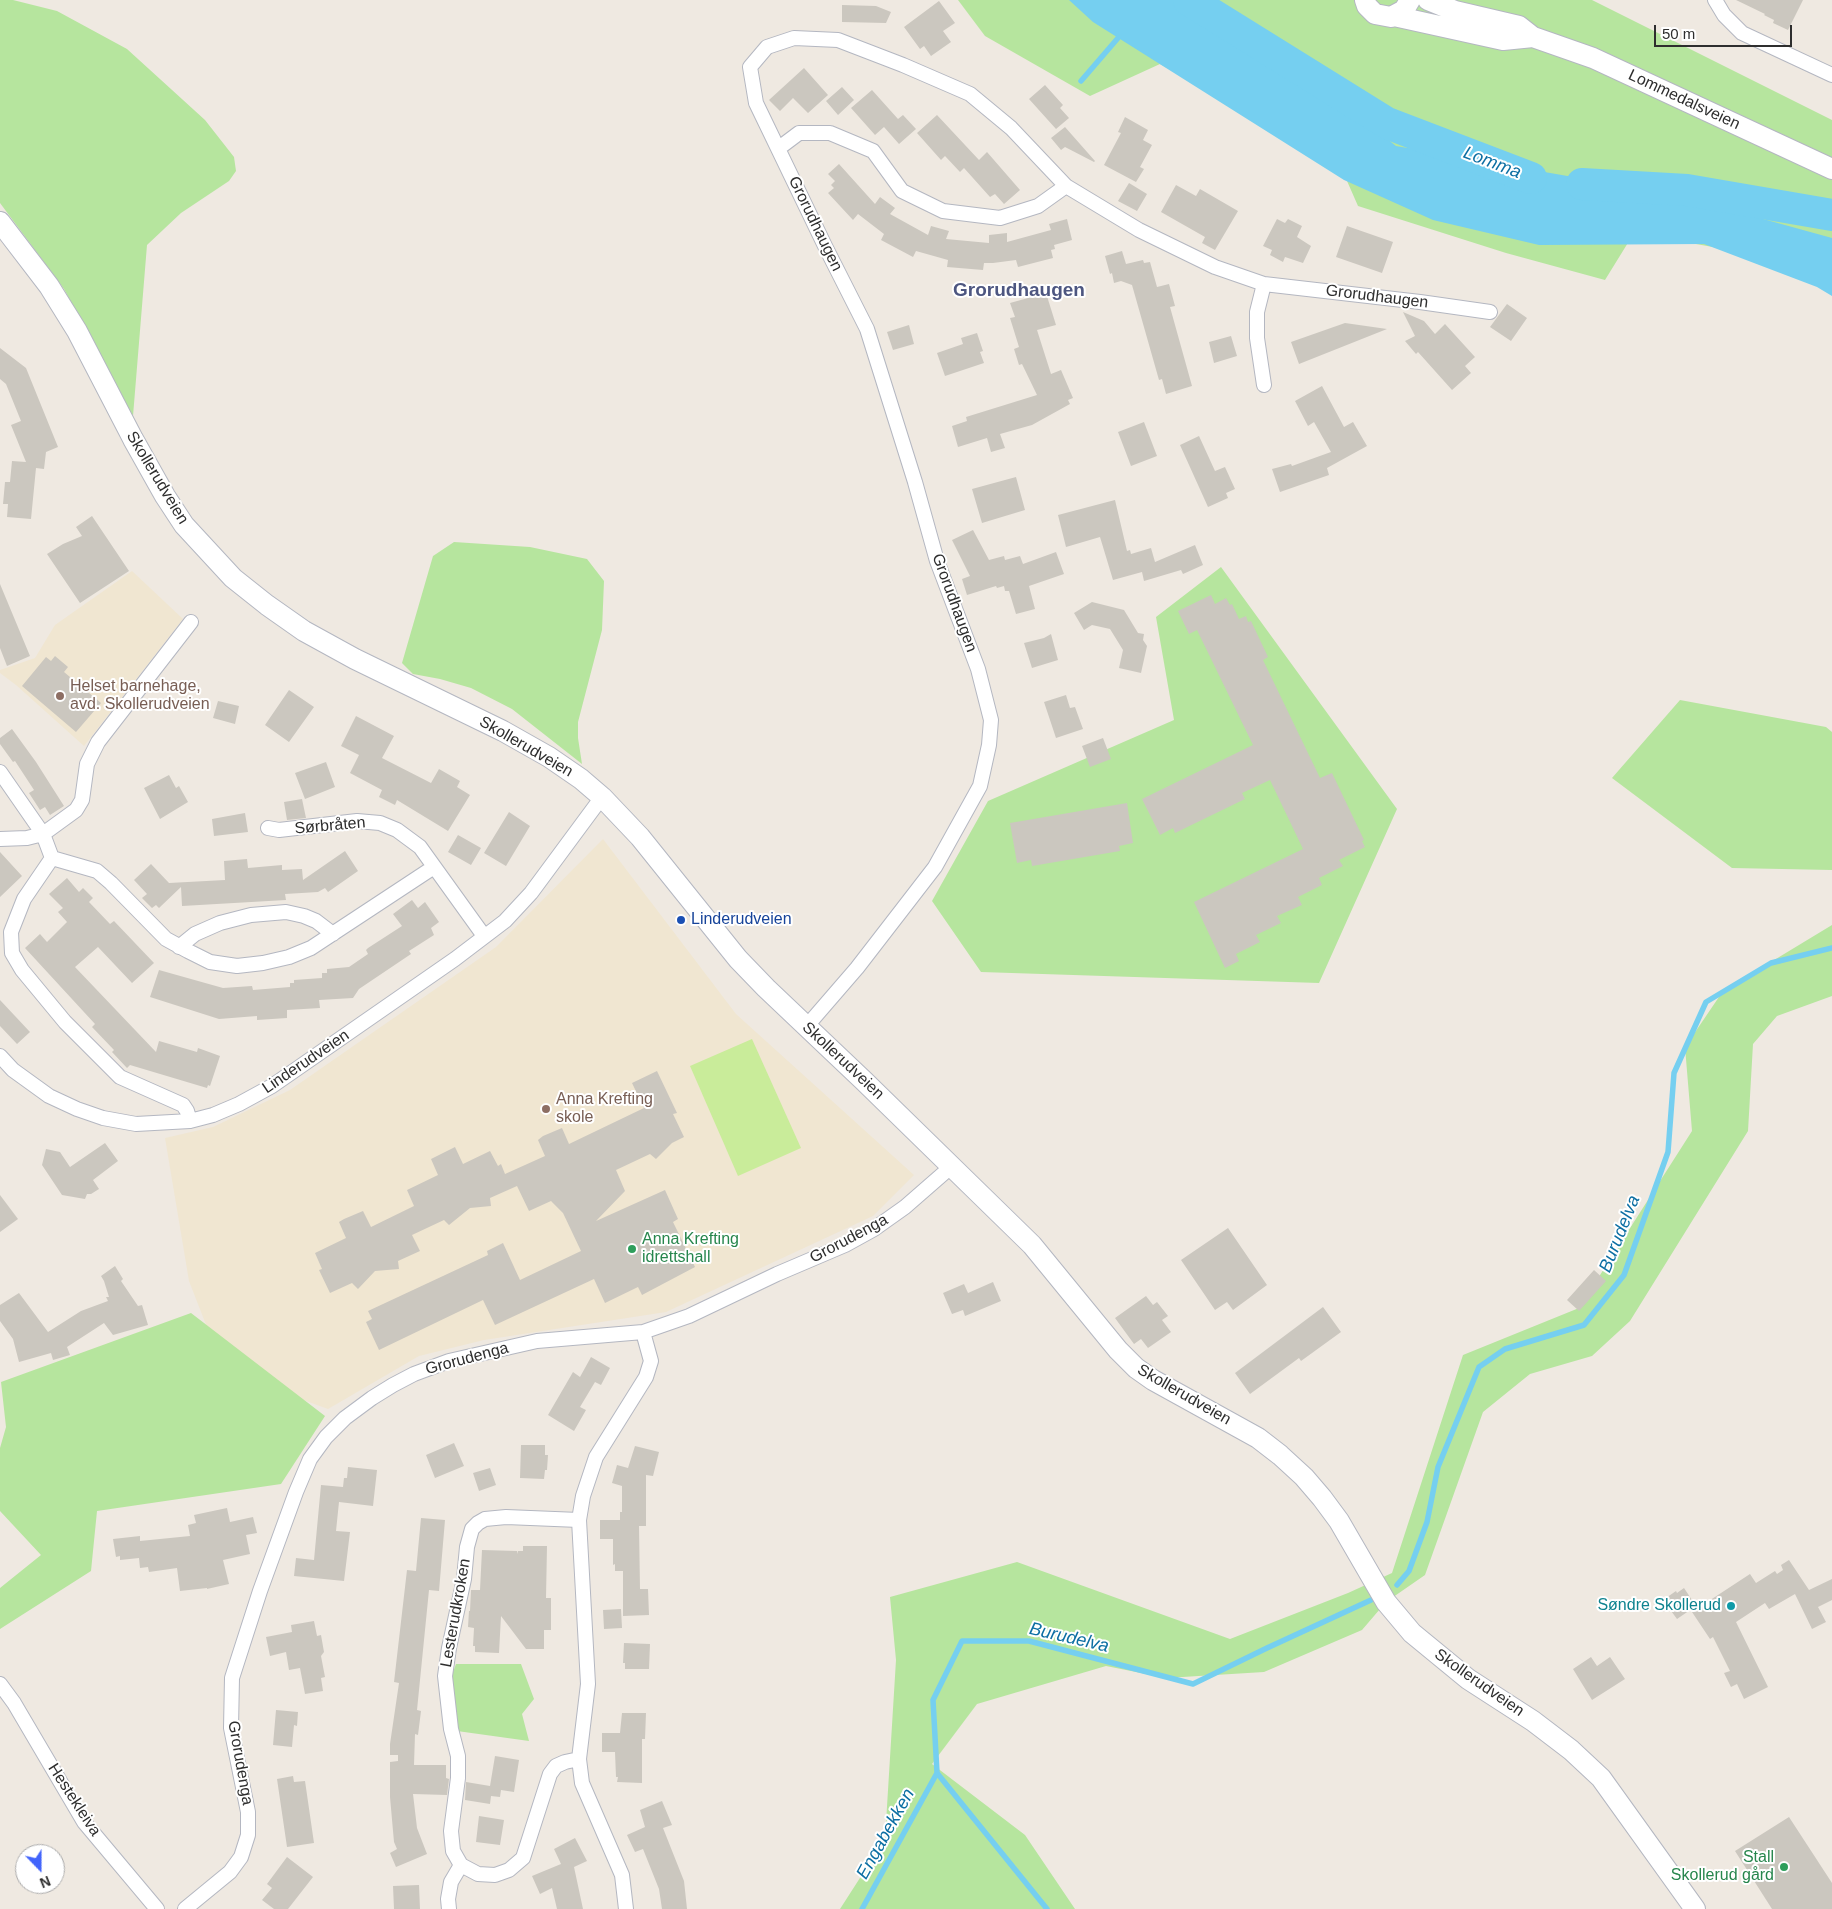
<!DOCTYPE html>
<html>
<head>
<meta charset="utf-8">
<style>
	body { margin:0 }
	#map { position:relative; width:1832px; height:1909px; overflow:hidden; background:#efe9e1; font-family:Arial,sans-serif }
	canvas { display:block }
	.north { position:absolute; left:15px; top:1844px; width:50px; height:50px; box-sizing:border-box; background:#fff; border:1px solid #ababab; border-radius:50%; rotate:158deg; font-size:14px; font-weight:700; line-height:20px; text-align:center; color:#2e2e2e }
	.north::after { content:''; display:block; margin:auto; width:18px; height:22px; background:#4264fb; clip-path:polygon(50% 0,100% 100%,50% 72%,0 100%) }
	.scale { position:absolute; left:1654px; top:25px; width:138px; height:22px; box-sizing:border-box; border:2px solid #2e2e2e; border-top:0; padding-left:6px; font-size:15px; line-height:18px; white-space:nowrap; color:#2e2e2e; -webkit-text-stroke:4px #fff; paint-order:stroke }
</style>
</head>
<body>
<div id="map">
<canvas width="1832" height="1909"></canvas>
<div class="north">N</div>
<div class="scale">50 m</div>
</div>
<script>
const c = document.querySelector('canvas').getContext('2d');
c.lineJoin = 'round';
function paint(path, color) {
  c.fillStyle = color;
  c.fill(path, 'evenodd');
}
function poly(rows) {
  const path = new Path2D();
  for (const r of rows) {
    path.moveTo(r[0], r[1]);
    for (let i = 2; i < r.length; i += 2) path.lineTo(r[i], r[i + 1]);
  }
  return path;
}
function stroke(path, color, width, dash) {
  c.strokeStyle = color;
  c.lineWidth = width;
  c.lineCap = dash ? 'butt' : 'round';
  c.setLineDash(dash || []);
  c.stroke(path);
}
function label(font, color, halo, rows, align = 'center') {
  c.font = font + ' Arial,sans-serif';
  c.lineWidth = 4;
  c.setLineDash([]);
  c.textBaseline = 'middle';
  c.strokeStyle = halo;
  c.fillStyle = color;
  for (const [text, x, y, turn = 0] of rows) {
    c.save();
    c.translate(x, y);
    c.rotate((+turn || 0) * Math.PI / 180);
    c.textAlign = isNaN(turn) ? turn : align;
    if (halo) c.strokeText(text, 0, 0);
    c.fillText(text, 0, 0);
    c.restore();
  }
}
paint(poly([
	[132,571,183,619,84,746,16,685,0,673,0,670,35,658,55,625],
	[603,839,736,1014,914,1175,873,1216,666,1312,484,1340,419,1356,328,1409,251,1381,210,1335,189,1281,165,1138,213,1127,290,1090,496,947]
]), '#f0e6d1');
paint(poly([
	[0,0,13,0,57,11,127,49,205,120,234,157,236,171,229,181,181,213,147,245,133,416,64,289,0,203],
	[958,0,1592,0,1832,120,1832,285,1724,249,1634,233,1605,280,1506,253,1358,206,1340,165,1160,64,1090,96,985,36],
	[454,542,530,547,587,559,604,581,602,630,578,722,578,738,582,764,512,709,471,688,440,679,413,674,402,663,433,556],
	[1221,567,1397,809,1319,983,981,972,932,901,988,801,1174,720,1156,617],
	[1680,700,1826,727,1832,732,1832,870,1732,868,1612,778],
	[1832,925,1832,996,1777,1016,1753,1044,1748,1131,1630,1321,1592,1356,1530,1374,1483,1412,1425,1575,1386,1602,1362,1630,1264,1672,1166,1678,1106,1666,977,1704,932,1764,1025,1835,1075,1909,840,1909,885,1839,896,1660,890,1597,1017,1562,1230,1639,1348,1593,1392,1573,1463,1355,1579,1308,1692,1131,1685,1047,1723,991],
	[191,1313,325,1416,281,1484,97,1511,91,1571,0,1629,0,1588,41,1555,0,1511,0,1448,6,1427,1,1382],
	[456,1664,521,1664,534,1699,522,1714,529,1741,457,1731,451,1699,453,1672]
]), '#b6e59e');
paint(poly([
	[752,1039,801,1148,738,1176,690,1066]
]), '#c9ec9a');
paint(poly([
	[1069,0,1213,0,1396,146,1676,195,1832,238,1832,296,1817,287,1704,244,1539,245,1433,220,1344,180,1093,22]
]), '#75cff0');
stroke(poly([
	[1081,81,1118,38],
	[1397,1585,1409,1571,1427,1522,1438,1467,1479,1367,1505,1349,1584,1325,1624,1275,1668,1152,1674,1073,1706,1002,1771,963,1832,948],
	[862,1909,937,1773],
	[1047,1909,937,1773,933,1700,962,1641,1029,1641,1193,1684,1267,1648,1371,1600]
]), '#75cff0', 5.5);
stroke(poly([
	[1189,0,1387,123,1531,178],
	[1582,184,1687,190,1832,215]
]), '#75cff0', 32);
paint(poly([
	[1736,0,1803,0,1788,30,1773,23,1774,20,1764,15,1765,14],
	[939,1,955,23,943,31,951,42,931,56,924,46,920,49,904,27],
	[842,5,876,6,891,12,886,23,842,22],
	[804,68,828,95,808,113,793,98,780,111,769,100],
	[1045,85,1063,105,1060,108,1069,118,1056,129,1029,99],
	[842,87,854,100,838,115,826,101],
	[872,90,898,119,903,115,916,129,899,144,884,127,875,135,851,108],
	[937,115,979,160,987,152,1020,190,1004,204,995,194,990,197,964,168,960,172,945,156,941,160,917,133],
	[1125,117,1148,130,1143,140,1152,145,1140,167,1144,169,1136,182,1104,165,1121,133,1118,132],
	[1065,127,1095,161,1094,162,1065,147,1061,150,1051,138],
	[839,164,875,204,880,197,895,208,890,214,928,235,931,226,949,231,946,239,989,243,989,235,1007,233,1007,242,1051,230,1049,224,1067,219,1072,240,1054,245,1055,249,1051,250,1053,258,1018,267,1016,260,993,263,984,263,983,270,947,267,948,260,916,251,913,257,881,240,884,234,858,214,853,220,828,193,834,188,831,185,835,181,828,174],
	[1129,183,1147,194,1137,211,1118,201],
	[1176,185,1196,196,1200,189,1238,211,1215,250,1202,243,1205,237,1161,212],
	[1277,219,1285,223,1288,219,1302,226,1297,237,1311,246,1303,263,1285,257,1283,262,1270,255,1272,250,1263,246],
	[1347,226,1393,242,1382,273,1336,257],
	[1122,251,1126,264,1143,260,1144,263,1150,262,1157,287,1169,284,1175,306,1170,307,1192,386,1166,394,1162,379,1159,380,1132,285,1121,281,1114,283,1112,273,1110,274,1105,256],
	[1046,293,1056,325,1037,330,1051,374,1061,370,1073,398,1068,400,1070,404,1032,425,1000,434,1005,448,991,452,987,438,958,447,952,426,967,421,966,417,1037,395,1022,364,1019,365,1014,349,1019,347,1010,318,1015,317,1010,303],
	[1507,304,1527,318,1511,341,1490,327],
	[1403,312,1424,321,1435,334,1445,324,1475,357,1465,366,1471,373,1452,390,1418,352,1416,354,1405,341,1415,336],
	[1345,323,1387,329,1299,364,1291,342],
	[909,325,914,344,893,350,887,332],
	[977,333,983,351,980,352,984,363,945,376,937,353,963,344,961,338],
	[1231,336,1237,356,1214,363,1209,342],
	[0,348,26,368,58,447,46,452,44,469,36,468,31,519,7,517,8,504,3,504,5,482,10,482,12,461,26,462,11,425,21,421,6,384,0,379],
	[1322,386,1344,427,1353,422,1367,446,1327,468,1329,475,1280,492,1272,469,1291,464,1292,466,1331,452,1314,422,1308,426,1295,401],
	[1144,422,1157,456,1131,466,1118,432],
	[1199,436,1215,471,1225,467,1235,489,1226,493,1228,498,1208,507,1180,445],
	[1016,477,1025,510,982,523,972,489],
	[1115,500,1127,551,1130,550,1131,554,1151,548,1155,562,1195,545,1203,565,1183,574,1181,570,1144,581,1142,572,1113,580,1100,537,1066,547,1058,515],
	[92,516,129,571,80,603,47,554,63,544,82,536,76,527],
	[973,530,989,560,1004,556,1005,560,1020,556,1023,564,1056,552,1064,574,1029,586,1035,609,1016,614,1009,591,1005,591,1004,586,997,588,996,586,967,595,962,579,970,576,952,540],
	[0,584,30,656,7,666,0,648],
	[1211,595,1215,604,1226,598,1230,605,1232,604,1239,619,1246,616,1248,622,1251,621,1268,657,1263,660,1320,778,1332,773,1364,840,1362,841,1365,847,1339,860,1343,866,1319,878,1322,885,1298,897,1302,905,1277,916,1281,923,1256,935,1260,942,1236,954,1239,961,1225,968,1194,902,1303,849,1270,780,1242,793,1245,799,1175,833,1173,828,1160,835,1142,799,1253,745,1197,630,1189,634,1178,611],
	[1092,602,1124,610,1138,633,1144,634,1143,640,1147,646,1141,673,1119,668,1123,650,1110,629,1092,625,1084,630,1074,613],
	[1051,634,1058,660,1032,668,1024,643,1044,638],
	[55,656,68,667,64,672,101,703,76,732,22,686,46,657,51,661],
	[289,690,314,707,289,742,265,725],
	[1066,695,1070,708,1075,707,1083,729,1056,738,1044,702],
	[218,701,239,706,235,724,213,718],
	[356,716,394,736,382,758,431,783,439,769,460,781,457,787,470,795,448,831,397,800,395,805,379,797,382,790,350,773,359,755,341,746],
	[12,729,36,762,64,806,50,815,45,807,40,810,29,793,34,790,15,761,13,762,0,744,0,738],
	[1103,738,1111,759,1090,767,1082,746],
	[326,762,335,787,305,799,295,773],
	[169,775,176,788,179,786,188,802,160,819,144,788],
	[302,799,306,818,287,820,284,802],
	[1127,803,1133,843,1119,846,1120,851,1032,866,1031,860,1017,863,1010,823],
	[509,812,530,826,506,866,484,853],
	[245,813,248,832,214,836,212,819],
	[458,835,481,848,471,865,448,852],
	[345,851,358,871,328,892,325,888,318,892,285,894,286,900,182,906,181,887,159,908,156,905,152,908,142,898,147,894,134,880,151,864,169,883,225,880,224,861,247,859,248,868,282,865,282,870,302,869,303,880],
	[0,852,22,876,0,897],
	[67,878,79,892,83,888,93,898,89,902,110,924,114,921,154,963,132,983,98,947,75,967,156,1052,159,1041,197,1052,198,1048,220,1056,210,1086,208,1085,207,1088,130,1065,127,1068,112,1052,114,1050,92,1027,95,1024,25,948,40,934,47,942,67,922,58,912,63,908,49,894],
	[412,900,418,908,425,902,439,922,431,928,434,935,409,951,411,954,359,989,353,998,319,1000,320,1008,287,1010,287,1018,257,1020,257,1016,219,1019,150,997,159,970,223,988,252,986,253,990,290,987,290,983,294,983,294,980,322,978,322,973,327,973,327,969,349,967,368,954,366,950,368,948,402,926,393,914],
	[0,1000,30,1032,17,1044,0,1026],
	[657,1071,677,1113,673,1114,684,1137,672,1143,656,1159,650,1154,616,1170,625,1191,596,1221,665,1190,678,1219,673,1222,695,1267,642,1295,638,1287,605,1303,594,1279,495,1325,483,1300,379,1350,366,1322,372,1319,368,1311,488,1255,487,1251,503,1243,520,1280,581,1251,563,1213,551,1201,529,1211,517,1186,490,1198,491,1206,470,1208,449,1225,444,1220,412,1235,420,1251,398,1261,399,1269,375,1271,358,1289,352,1283,330,1293,319,1270,322,1269,315,1253,346,1238,339,1222,344,1219,363,1211,371,1227,414,1206,407,1190,438,1175,431,1159,455,1147,463,1164,490,1151,498,1166,501,1164,505,1174,545,1156,538,1140,543,1136,562,1128,569,1144,644,1108,632,1083],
	[105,1143,118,1161,93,1180,99,1189,91,1194,87,1194,85,1199,62,1195,42,1165,46,1149,60,1152,70,1167],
	[0,1195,18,1219,0,1232],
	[1228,1228,1267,1285,1233,1310,1227,1302,1215,1310,1181,1260],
	[115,1266,123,1279,121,1281,138,1306,142,1305,148,1325,113,1335,104,1323,67,1347,70,1355,53,1360,51,1353,19,1362,13,1339,0,1321,0,1305,19,1293,48,1332,81,1311,108,1301,106,1297,109,1297,104,1281,101,1276],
	[1594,1270,1606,1281,1579,1311,1567,1300],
	[993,1282,1001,1301,965,1316,963,1310,952,1314,943,1293,964,1284,968,1293],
	[1146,1296,1153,1305,1157,1302,1168,1316,1162,1320,1171,1332,1148,1348,1141,1339,1134,1344,1115,1318],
	[1323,1307,1341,1332,1301,1361,1299,1358,1250,1394,1235,1373],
	[591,1357,610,1368,601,1385,595,1382,580,1407,586,1410,574,1431,548,1415,573,1372,580,1377],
	[454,1443,464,1466,435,1478,426,1455],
	[521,1445,545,1445,545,1455,548,1455,547,1470,545,1470,544,1479,520,1478],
	[635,1446,659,1452,653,1476,646,1475,646,1526,639,1526,640,1589,648,1589,649,1615,623,1616,623,1571,615,1571,615,1564,613,1565,613,1539,600,1539,600,1520,620,1520,620,1512,622,1512,622,1486,612,1483,617,1465,628,1468],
	[348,1467,377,1470,373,1506,339,1502,336,1531,350,1532,344,1581,294,1576,296,1558,314,1560,321,1485,343,1487,344,1478,347,1478],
	[490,1468,496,1485,479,1491,473,1473],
	[227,1508,230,1522,253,1517,257,1533,246,1535,250,1554,223,1560,229,1584,207,1589,207,1588,180,1591,177,1568,149,1572,148,1567,140,1568,139,1558,120,1560,120,1556,116,1557,113,1539,140,1536,140,1541,190,1536,188,1525,196,1523,194,1515],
	[421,1518,445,1520,439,1591,429,1590,417,1710,421,1711,418,1735,415,1734,414,1765,446,1765,446,1778,449,1779,447,1795,413,1794,417,1828,427,1854,396,1867,390,1853,397,1849,394,1842,390,1797,390,1762,398,1761,398,1755,390,1755,390,1744,399,1683,394,1682,407,1570,416,1571],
	[523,1546,547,1546,546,1598,551,1598,551,1630,544,1630,544,1649,526,1649,501,1616,499,1653,475,1652,475,1646,473,1646,474,1628,468,1627,469,1611,470,1611,471,1590,480,1590,482,1550,517,1551,518,1554,518,1551,523,1551],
	[1789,1560,1809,1590,1832,1579,1832,1600,1818,1607,1826,1622,1812,1629,1795,1594,1769,1609,1765,1603,1736,1622,1768,1687,1744,1699,1737,1684,1731,1687,1724,1673,1730,1671,1713,1637,1710,1639,1692,1612,1750,1574,1756,1583,1775,1571,1777,1574,1783,1570,1781,1565],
	[1684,1588,1696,1606,1677,1619,1663,1600,1676,1591,1677,1593],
	[621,1609,622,1628,604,1629,603,1610],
	[314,1621,317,1636,321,1635,324,1652,321,1656,325,1677,321,1678,323,1691,305,1694,300,1668,289,1670,286,1652,270,1656,266,1637,292,1632,291,1625],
	[624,1643,650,1644,649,1669,625,1669,625,1663,623,1663],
	[1591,1657,1597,1666,1610,1657,1625,1679,1592,1700,1573,1669],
	[276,1710,298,1712,297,1726,294,1725,292,1747,273,1745],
	[622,1713,646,1713,645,1739,642,1739,642,1783,617,1782,618,1777,616,1777,615,1752,602,1752,602,1733,620,1733],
	[495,1756,519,1760,514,1792,501,1790,500,1797,491,1796,490,1804,465,1800,466,1782,490,1786],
	[293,1776,294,1782,305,1781,314,1843,287,1847,277,1779],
	[662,1801,672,1825,663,1828,684,1881,687,1909,662,1909,659,1889,643,1849,635,1852,627,1835,645,1827,640,1810],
	[479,1816,504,1820,500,1845,476,1842],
	[1789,1817,1832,1883,1832,1909,1772,1909,1735,1851],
	[575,1838,587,1861,574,1867,583,1909,557,1909,552,1888,540,1894,532,1876,561,1864,554,1849],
	[287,1857,313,1877,288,1909,274,1909,262,1900,272,1888,267,1884],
	[419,1885,420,1909,394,1909,393,1886]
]), '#cbc7bf');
const street = poly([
	[1715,0,1724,15,1742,33,1832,75],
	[779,148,799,133,830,133,873,151,902,191,943,211,1000,218,1038,206,1066,186],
	[1264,385,1257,338,1257,312,1264,284],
	[0,772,43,834,52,858,24,899,11,932,12,953,22,970,65,1022,120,1077,183,1105,187,1111,190,1121],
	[268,828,279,830,357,821,380,823,397,830,420,847,484,936],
	[0,839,27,838,43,834,76,810,82,800,87,764,98,742,191,622],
	[52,858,97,871,111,883,166,939,188,951,210,962,237,966,263,963,289,957,311,948,434,867],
	[179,947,195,934,220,923,251,915,286,912,304,916,316,921,333,934],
	[806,1027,857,968,935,867,980,786,989,745,991,720,978,669,937,561,915,482,867,329,825,246,756,103,750,67,767,47,794,38,838,40,903,65,970,94,1011,128,1066,186,1139,230,1215,267,1264,284,1420,302,1490,312],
	[0,1056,13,1070,49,1096,77,1109,103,1118,136,1124,190,1121,213,1115,239,1104,272,1086,455,959,505,921,531,893,602,797],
	[579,1520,506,1517,485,1519,478,1523,472,1529,467,1547,464,1579,449,1648,445,1676,451,1729,458,1756,458,1778,451,1831,453,1851,461,1865,478,1874,495,1875,509,1870,523,1858,550,1774,556,1766,565,1762,579,1759],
	[0,1684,14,1703,84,1822,157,1909],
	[185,1909,230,1872,241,1857,248,1835,248,1812,231,1728,232,1678,260,1591,296,1492,310,1459,326,1437,345,1418,372,1398,393,1385,414,1374,449,1361,537,1341,643,1332,689,1316,777,1274,845,1245,874,1229,905,1207,952,1166],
	[449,1909,448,1899,451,1882,461,1865],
	[626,1909,622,1875,582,1783,579,1759,588,1684,579,1520,583,1496,596,1457,646,1377,651,1361,643,1332]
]);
const secondary = poly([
	[1365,0,1367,6,1375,14,1391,17,1404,10,1410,0],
	[1428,0,1455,11,1519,26,1533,37,1593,58,1832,169],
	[1394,16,1503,40,1533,37],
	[0,222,49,286,77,331,133,439,165,496,184,525,233,578,267,605,304,631,355,659,503,731,549,757,581,779,602,797,640,837,738,959,766,988,864,1081,1032,1245,1118,1350,1136,1368,1153,1380,1258,1438,1280,1455,1304,1477,1322,1498,1339,1521,1386,1602,1412,1633,1468,1679,1533,1721,1571,1750,1601,1778,1695,1909]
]);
stroke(street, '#b4b7c1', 16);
stroke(secondary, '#b4b7c1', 22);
stroke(street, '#fff', 14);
stroke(secondary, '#fff', 20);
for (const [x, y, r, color] of [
	[60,696,5,"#8d6e63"],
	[681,920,5,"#1a4fb4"],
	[546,1109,5,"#8d6e63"],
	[632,1249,5,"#2e9e5b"],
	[1731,1606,5,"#0f9aa8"],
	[1784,1867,5,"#2e9e5b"]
]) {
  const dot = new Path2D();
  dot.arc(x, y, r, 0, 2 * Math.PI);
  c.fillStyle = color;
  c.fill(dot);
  stroke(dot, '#fff', 2);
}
label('16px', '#2e2e2e', '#fff', [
	["Lommedalsveien",1684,100,25],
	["Grorudhaugen",815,224,64],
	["Grorudhaugen",1377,297,7],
	["Skollerudveien",157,478,59],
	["Grorudhaugen",954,603,70],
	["Skollerudveien",526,747,30],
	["Sørbråten",330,826,-5],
	["Skollerudveien",843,1061,43],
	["Linderudveien",306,1062,-34],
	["Grorudenga",849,1239,-28],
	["Grorudenga",467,1359,-15],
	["Skollerudveien",1184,1395,30],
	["Lesterudkroken",456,1613,-80],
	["Skollerudveien",1479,1683,35],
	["Grorudenga",240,1763,80],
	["Hestekleiva",74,1800,57]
]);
label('16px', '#785e54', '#fff', [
	["Helset barnehage,",70,687],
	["avd. Skollerudveien",70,705],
	["Anna Krefting",556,1100],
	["skole",556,1118]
], 'left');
label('16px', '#164399', '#fff', [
	["Linderudveien",691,920]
], 'left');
label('16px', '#27864d', '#fff', [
	["Anna Krefting",642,1240],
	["idrettshall",642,1258],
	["Stall",1774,1858,"right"],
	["Skollerud gård",1774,1876,"right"]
], 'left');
label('16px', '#0d838f', '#fff', [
	["Søndre Skollerud",1721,1606]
], 'right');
label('italic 18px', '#0d6fa3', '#fff', [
	["Lomma",1492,163,21],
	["Burudelva",1620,1234,-68],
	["Burudelva",1069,1638,13],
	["Engabekken",886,1834,-61]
]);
label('bold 19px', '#4d5680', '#fff', [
	["Grorudhaugen",1019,291]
]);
</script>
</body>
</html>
